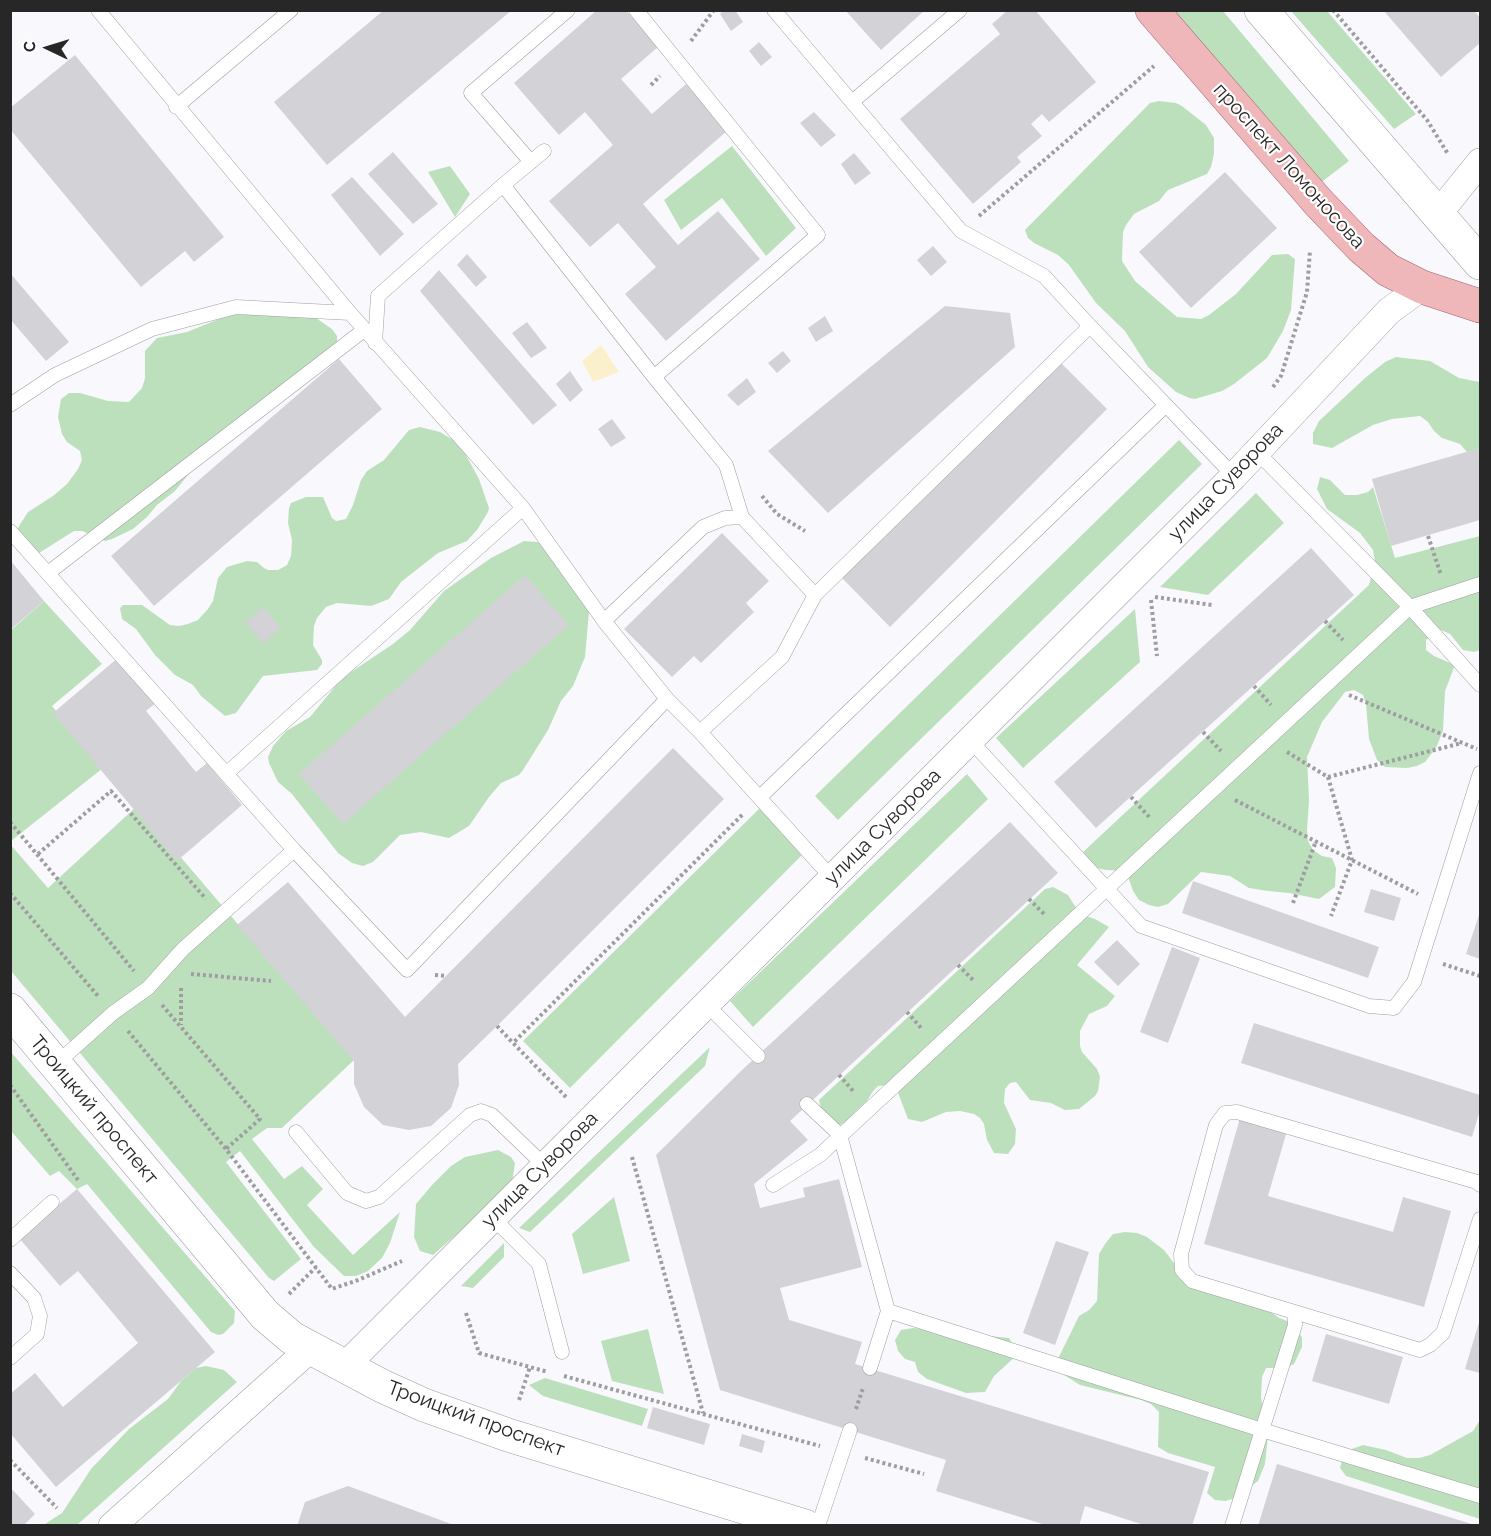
<!DOCTYPE html>
<html>
<head>
<meta charset="utf-8">
<style>
	body { margin:0 }
	#map { position:relative; width:1491px; height:1536px; overflow:hidden; background:#f9f9fd; font-family:Raleway,sans-serif }
	canvas { display:block }
	.frame { position:absolute; inset:0; border:12px solid #272728; pointer-events:none }
	.north { position:absolute; left:18px; top:18px; width:60px; height:60px; -webkit-text-stroke:4px #fff; paint-order:stroke; rotate:274deg; font-size:16px; font-weight:700; line-height:24px; text-align:center; color:#272728 }
	.north::after { content:''; display:block; margin:auto; width:21px; height:27px; background:#272728; clip-path:polygon(50% 0,100% 100%,50% 72%,0 100%) }
</style>
</head>
<body>
<div id="map">
<canvas width="1491" height="1536"></canvas>
<div class="frame"></div>
<div class="north">С</div>
</div>
<script>
const c = document.querySelector('canvas').getContext('2d');
c.lineJoin = 'round';
function paint(path, color) {
  c.fillStyle = color;
  c.fill(path, 'evenodd');
}
function poly(rows) {
  const path = new Path2D();
  for (const r of rows) {
    path.moveTo(r[0], r[1]);
    for (let i = 2; i < r.length; i += 2) path.lineTo(r[i], r[i + 1]);
  }
  return path;
}
function stroke(path, color, width, dash) {
  c.strokeStyle = color;
  c.lineWidth = width;
  c.lineCap = dash ? 'butt' : 'round';
  c.setLineDash(dash || []);
  c.stroke(path);
}
function label(font, color, halo, rows, align = 'center') {
  c.font = font + ' Raleway,sans-serif';
  c.lineWidth = 4.5;
  c.setLineDash([]);
  c.textBaseline = 'middle';
  c.strokeStyle = halo;
  c.fillStyle = color;
  for (const [text, x, y, turn = 0] of rows) {
    c.save();
    c.translate(x, y);
    c.rotate((+turn || 0) * Math.PI / 180);
    c.textAlign = isNaN(turn) ? turn : align;
    if (halo) c.strokeText(text, 0, 0);
    c.fillText(text, 0, 0);
    c.restore();
  }
}
paint(poly([
	[1167,11,1223,11,1349,161,1315,187],
	[1291,11,1327,11,1416,114,1394,129],
	[1159,101,1176,103,1182,106,1206,125,1214,138,1214,154,1211,167,1207,174,1168,190,1159,201,1134,214,1126,225,1123,232,1122,261,1135,281,1177,317,1201,319,1209,315,1236,294,1272,255,1288,254,1295,259,1291,310,1283,331,1267,358,1234,384,1222,391,1195,399,1189,398,1176,392,1148,367,1125,331,1096,303,1069,265,1058,255,1034,243,1028,238,1025,230,1150,103],
	[732,146,796,228,766,256,722,198,681,230,664,200],
	[450,166,470,194,455,217,428,172],
	[243,313,316,318,332,329,337,336,337,345,196,465,175,491,157,505,147,517,133,529,112,539,105,541,82,531,74,531,39,553,31,552,15,535,19,526,28,512,53,496,67,484,78,469,82,460,80,451,67,442,62,434,58,417,61,399,69,393,80,393,108,401,129,402,142,388,145,378,145,351,157,338,187,332,224,317],
	[1396,357,1430,361,1459,378,1480,382,1480,452,1467,452,1460,444,1442,438,1434,431,1428,422,1420,416,1392,419,1373,425,1332,448,1313,444,1313,433,1319,421,1365,378,1385,362],
	[420,427,440,432,460,444,479,479,489,508,488,512,477,530,467,541,438,553,401,582,389,599,371,606,337,603,326,607,317,618,314,626,313,645,322,660,322,664,317,670,263,676,236,713,225,716,201,696,193,685,175,675,155,655,136,629,122,619,120,608,123,605,142,605,170,625,179,626,188,624,198,620,208,609,213,601,218,578,227,567,247,561,257,562,264,568,268,570,278,570,287,565,291,556,292,540,288,523,289,508,291,503,306,497,323,497,332,518,336,521,346,519,353,505,361,480,367,471,384,460,409,430],
	[1179,440,1202,464,838,820,815,796],
	[1320,477,1330,480,1345,495,1357,495,1368,492,1373,487,1395,558,1480,536,1480,650,1474,652,1463,650,1450,634,1441,630,1433,634,1426,640,1426,650,1434,656,1455,665,1445,691,1443,731,1436,748,1425,762,1417,766,1407,768,1385,767,1377,760,1369,739,1366,704,1363,695,1354,690,1345,692,1322,722,1307,757,1309,800,1307,830,1308,841,1313,850,1322,856,1332,858,1336,868,1335,887,1319,899,1289,893,1268,891,1249,888,1230,876,1201,872,1168,904,1158,907,1149,905,1139,900,1133,891,1126,871,1106,870,1096,868,1088,861,1083,852,1369,585,1375,562,1373,550,1360,533,1327,509,1317,489],
	[1256,493,1284,523,1208,595,1160,587],
	[524,541,537,542,543,545,589,612,585,657,573,686,561,701,548,730,523,770,519,775,501,783,489,797,469,826,449,838,421,832,400,835,373,862,363,866,352,863,338,853,292,794,278,782,269,763,268,757,273,746,286,731,310,717,342,678,393,644,410,630,444,591,491,558],
	[44,601,102,664,52,706,103,768,11,841,11,630],
	[1135,609,1140,662,1023,768,996,738],
	[967,774,988,799,753,1027,730,1001],
	[137,806,354,1060,282,1128,267,1128,252,1139,284,1179,302,1166,323,1189,307,1205,353,1255,400,1212,390,1243,382,1258,368,1271,356,1276,344,1276,314,1247,240,1151,226,1162,301,1259,274,1281,269,1278,11,971,10,844,48,888],
	[760,808,802,855,570,1088,523,1041],
	[1053,887,1068,895,1080,914,1095,919,1109,927,1077,965,1115,996,1107,1006,1089,1014,1080,1031,1080,1046,1082,1052,1097,1069,1100,1077,1098,1091,1095,1096,1079,1109,1065,1110,1051,1103,1030,1100,1016,1082,1010,1083,1005,1089,1004,1103,1016,1129,1015,1144,1008,1154,994,1153,987,1140,984,1124,980,1118,974,1114,960,1111,946,1112,922,1122,908,1119,897,1090,892,1085,878,1086,873,1091,867,1101,857,1110,850,1120,838,1126,821,1109,819,1100,1045,889],
	[710,1047,705,1066,530,1232,519,1228],
	[10,1051,235,1311,234,1323,223,1334,218,1335,211,1332,87,1184,77,1189,59,1171,50,1176,11,1131],
	[498,1150,511,1157,515,1163,512,1183,507,1190,433,1255,420,1251,414,1237,416,1204,432,1185,451,1166,465,1157],
	[614,1197,630,1261,583,1274,572,1234],
	[1125,1232,1137,1233,1147,1237,1164,1250,1177,1267,1261,1305,1279,1318,1290,1322,1302,1337,1302,1347,1294,1364,1285,1368,1266,1368,1262,1377,1261,1397,1268,1436,1265,1464,1258,1481,1236,1498,1225,1501,1215,1500,1207,1493,1215,1467,1168,1453,1158,1447,1159,1412,1151,1404,1141,1400,1080,1385,1061,1373,1055,1365,1079,1316,1089,1310,1097,1301,1099,1254,1105,1244,1113,1234],
	[504,1243,504,1257,473,1288,461,1286],
	[913,1328,1009,1338,1015,1347,1015,1357,994,1376,985,1392,966,1393,927,1379,918,1372,915,1362,905,1359,898,1351,895,1340,901,1330],
	[648,1329,664,1394,612,1381,601,1341],
	[206,1366,224,1370,237,1382,77,1525,42,1526,62,1513,91,1469,129,1429,168,1399,181,1381,196,1368],
	[545,1378,648,1409,642,1426,543,1396,529,1385],
	[1480,1420,1480,1519,1346,1476,1340,1468,1343,1457,1352,1449,1363,1445,1386,1450,1407,1458,1419,1458,1430,1455,1473,1431]
]), '#bde0bc');
paint(poly([
	[601,345,619,372,593,382,582,361]
]), '#faf0cb');
paint(poly([
	[384,10,512,10,327,165,274,102],
	[597,10,626,10,658,47,621,79,652,114,686,84,727,131,643,204,678,245,718,211,760,259,666,341,625,294,656,267,618,223,590,247,549,201,613,145,585,112,559,135,514,83],
	[724,10,735,10,743,22,731,31,720,14],
	[845,10,925,10,881,50],
	[1008,10,1035,10,1096,82,1049,122,1042,114,1031,124,1042,136,1017,157,1021,162,973,204,900,119,1000,34,992,24],
	[1383,10,1474,10,1480,18,1480,43,1441,77],
	[759,42,772,57,761,66,749,51],
	[75,55,224,237,194,262,185,251,141,287,10,129,10,108],
	[814,112,836,135,821,147,800,123],
	[393,152,438,204,413,224,368,174],
	[854,153,871,173,855,185,841,164],
	[1225,172,1277,228,1191,308,1139,252],
	[352,177,404,234,380,256,331,195],
	[933,246,947,262,931,276,917,260],
	[467,254,487,277,476,287,457,265],
	[439,270,557,405,533,425,420,291],
	[10,273,69,342,46,361,10,319],
	[945,306,1010,313,1015,347,828,513,768,451],
	[825,316,833,331,816,342,808,328],
	[527,322,547,348,531,358,512,333],
	[783,351,791,361,777,373,768,363],
	[339,359,382,409,154,606,111,556],
	[1058,360,1107,409,890,627,842,578],
	[570,371,583,390,570,402,556,384],
	[747,378,756,392,738,406,727,395],
	[612,419,626,438,611,447,598,429],
	[1480,448,1480,520,1391,546,1372,479],
	[722,533,769,581,746,603,754,612,701,663,694,656,672,677,624,629],
	[1311,548,1354,595,1096,828,1054,782],
	[10,560,44,601,10,630],
	[525,575,569,625,343,824,299,774],
	[263,607,281,628,263,643,245,623],
	[119,657,157,702,146,711,196,772,207,763,242,805,177,861,53,713],
	[673,748,724,799,497,1026,458,1064,459,1085,451,1108,431,1126,409,1130,383,1125,364,1107,354,1084,354,1061,237,925,288,882,405,1017],
	[1010,822,1058,873,790,1121,808,1140,754,1184,760,1208,805,1197,803,1188,839,1179,862,1267,780,1288,789,1320,862,1342,855,1364,1209,1472,1192,1526,1147,1526,1085,1506,1079,1526,1049,1526,936,1491,946,1460,720,1390,656,1155,742,1070],
	[1193,881,1379,947,1368,978,1182,913],
	[1371,889,1401,898,1394,921,1364,912],
	[1480,912,1480,959,1466,954],
	[1117,940,1140,964,1118,986,1094,962],
	[1172,947,1200,958,1168,1043,1140,1032],
	[1254,1023,1480,1095,1480,1110,1472,1137,1241,1063],
	[1240,1118,1287,1131,1268,1196,1393,1232,1403,1197,1451,1211,1424,1307,1204,1244],
	[77,1189,215,1352,56,1487,10,1433,10,1394,35,1373,63,1407,138,1343,78,1271,60,1286,19,1238],
	[1056,1241,1089,1252,1055,1345,1023,1333],
	[1480,1319,1480,1373,1465,1369],
	[1326,1334,1403,1357,1389,1404,1312,1381],
	[653,1407,710,1424,704,1445,647,1428],
	[742,1434,765,1441,762,1453,739,1446],
	[1277,1464,1475,1525,1475,1526,1258,1526],
	[348,1486,454,1525,454,1526,297,1526,305,1502],
	[10,1487,35,1514,23,1526,10,1526]
]), '#d3d3d7');
const service = poly([
	[98,10,350,313,523,508,604,621,667,699,700,732,832,878],
	[636,10,818,235,654,377],
	[774,10,961,231,1044,276,1090,326,1234,476],
	[852,102,960,10],
	[176,107,291,10],
	[531,162,471,93,568,10],
	[503,185,654,377,726,465,742,517],
	[375,343,378,296,503,185,544,151],
	[10,405,55,375,152,329,236,307,350,313],
	[1257,452,1410,607,1480,685],
	[10,531,294,850,407,970,667,699],
	[48,573,364,330],
	[604,621,703,527,725,518,742,517,815,595,1090,326],
	[700,732,782,657,815,595],
	[970,740,1141,926,1369,1006,1394,1008,1414,982,1480,773],
	[226,774,523,508],
	[760,797,1166,405],
	[706,1004,758,1056],
	[56,1064,113,1013,148,988,183,949,294,850],
	[807,1104,840,1135,888,1311,870,1368],
	[296,1132,347,1193,366,1201,379,1197,470,1115,481,1111,492,1115,545,1166],
	[773,1185,820,1155,1410,607,1480,584],
	[1480,1185,1477,1182,1237,1112,1225,1113,1216,1125,1181,1254,1182,1270,1192,1281,1420,1350,1430,1345,1443,1333,1480,1219],
	[493,1218,539,1264,562,1352],
	[10,1240,52,1202],
	[10,1273,34,1298,40,1316,37,1334,10,1358],
	[888,1311,1262,1430,1480,1496],
	[818,1526,850,1430],
	[1232,1526,1295,1325,1294,1313]
]);
const minor = poly([
	[1438,214,1480,162],
	[344,1367,1234,476,1389,311,1422,287],
	[112,1526,310,1349]
]);
const secondary = poly([
	[1261,10,1480,263],
	[10,1010,265,1315,292,1338,382,1386,424,1405,508,1435,805,1526]
]);
const primary = poly([
	[1152,10,1318,202,1361,247,1388,270,1422,287,1480,306]
]);
stroke(service, '#9e9fa2', 15);
stroke(minor, '#9e9fa2', 28);
stroke(secondary, '#9e9fa2', 34);
stroke(primary, '#a26569', 34);
stroke(poly([
	[1333,10,1427,120,1448,154],
	[691,41,714,10],
	[651,85,660,76],
	[979,216,1154,66],
	[1273,387,1281,376,1307,292,1310,250],
	[762,496,777,514,805,531],
	[1428,536,1441,575],
	[1155,597,1212,605],
	[1151,600,1157,656],
	[1325,621,1343,640],
	[1254,686,1271,705],
	[1349,695,1477,749],
	[1203,732,1221,751],
	[1287,752,1328,777,1462,743],
	[1328,777,1352,860,1331,916],
	[1131,797,1151,819],
	[1235,800,1418,894],
	[10,822,134,971],
	[38,854,111,791,206,899],
	[10,893,98,996],
	[1029,899,1045,915],
	[1293,903,1316,841],
	[1443,964,1480,976],
	[958,965,974,981],
	[191,974,271,981],
	[435,975,446,976],
	[181,988,181,1025],
	[162,1005,260,1119,226,1149],
	[907,1012,922,1029],
	[497,1026,513,1043],
	[128,1031,226,1149,332,1289,358,1280,402,1261],
	[839,1075,854,1092],
	[10,1085,78,1180],
	[566,1097,513,1043,743,814],
	[632,1157,703,1413],
	[289,1294,316,1267],
	[466,1313,479,1353,548,1372],
	[564,1376,820,1446],
	[519,1400,530,1367],
	[856,1409,863,1388],
	[865,1458,924,1474],
	[10,1460,57,1508]
]), '#9e9ea1', 4, [3, 3]);
stroke(service, '#fff', 14);
stroke(minor, '#fff', 27);
stroke(secondary, '#fff', 33);
stroke(primary, '#efb7ba', 33);
label('20px', '#272728', '#fff', [
	["проспект Ломоносова",1289,166,48],
	["улица Суворова",1226,482,-46],
	["улица Суворова",883,827,-45],
	["Троицкий проспект",94,1110,50],
	["улица Суворова",540,1170,-45],
	["Троицкий проспект",476,1419,20]
]);
</script>
</body>
</html>
